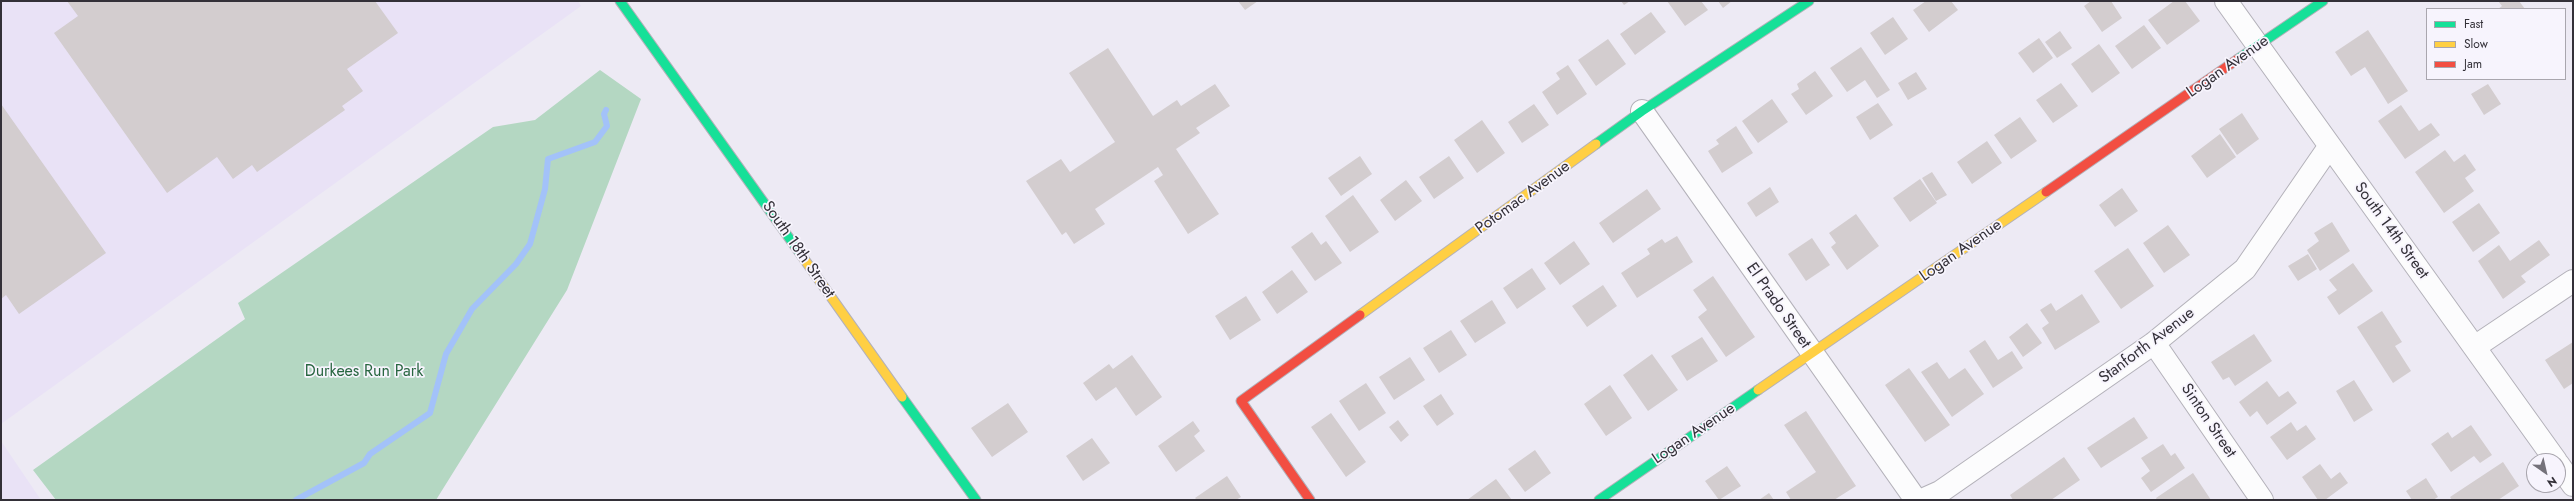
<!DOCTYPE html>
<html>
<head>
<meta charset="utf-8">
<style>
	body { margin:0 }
	#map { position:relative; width:2574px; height:501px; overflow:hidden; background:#edeaf4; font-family:Jost,sans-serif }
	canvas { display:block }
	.frame { position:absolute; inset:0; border:2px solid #333038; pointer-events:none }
	.legend { position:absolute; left:2426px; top:8px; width:140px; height:72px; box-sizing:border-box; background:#f7f4fd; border:1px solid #a9a6ae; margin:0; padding:5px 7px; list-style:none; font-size:12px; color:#333038 }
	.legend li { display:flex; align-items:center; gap:8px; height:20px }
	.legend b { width:20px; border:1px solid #a9a6ae }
	.north { position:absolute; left:2526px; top:453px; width:40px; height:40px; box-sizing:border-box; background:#f7f4fd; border:1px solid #a9a6ae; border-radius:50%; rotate:146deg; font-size:11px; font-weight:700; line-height:16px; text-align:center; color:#333038 }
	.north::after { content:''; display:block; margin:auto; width:14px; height:18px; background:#74717a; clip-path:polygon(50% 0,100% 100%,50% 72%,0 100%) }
</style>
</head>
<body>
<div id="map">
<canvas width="2574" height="501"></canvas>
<div class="frame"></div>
<ul class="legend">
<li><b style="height:5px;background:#16e098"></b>Fast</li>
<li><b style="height:5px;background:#ffcf43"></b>Slow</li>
<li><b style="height:5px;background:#f24e42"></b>Jam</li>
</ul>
<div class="north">N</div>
</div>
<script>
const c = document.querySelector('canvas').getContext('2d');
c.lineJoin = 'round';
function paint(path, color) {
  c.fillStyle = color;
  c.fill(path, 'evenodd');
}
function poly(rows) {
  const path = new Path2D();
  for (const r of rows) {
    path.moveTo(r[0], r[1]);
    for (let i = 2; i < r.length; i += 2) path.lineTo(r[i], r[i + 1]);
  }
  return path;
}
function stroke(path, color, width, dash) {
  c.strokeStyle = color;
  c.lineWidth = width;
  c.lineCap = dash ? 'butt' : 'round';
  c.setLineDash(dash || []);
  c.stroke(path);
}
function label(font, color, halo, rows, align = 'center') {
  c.font = font + ' Jost,sans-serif';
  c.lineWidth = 3.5;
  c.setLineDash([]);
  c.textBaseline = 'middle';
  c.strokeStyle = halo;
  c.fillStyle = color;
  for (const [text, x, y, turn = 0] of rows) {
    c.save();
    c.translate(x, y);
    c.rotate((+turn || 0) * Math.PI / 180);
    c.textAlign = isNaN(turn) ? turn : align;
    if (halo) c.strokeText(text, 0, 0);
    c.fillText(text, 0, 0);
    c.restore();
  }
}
paint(poly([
	[1,1,578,1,581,6,1,424],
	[1,441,41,500,1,500]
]), '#e9e2f6');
paint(poly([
	[600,70,641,99,567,290,436,500,56,500,33,470,245,319,238,303,493,127,535,120]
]), '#b4d7c2');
stroke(poly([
	[296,500,364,463,370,454,430,413,446,354,472,309,516,264,530,244,545,189,548,159,595,142,607,126,604,114,606,110]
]), '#a3c2f9', 6);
paint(poly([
	[67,1,375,1,398,33,347,69,363,91,342,106,345,110,257,172,252,165,233,179,217,157,167,193,54,33,78,16],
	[1238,1,1258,1,1245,10],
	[1621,1,1630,1,1624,5],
	[1667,1,1701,1,1708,10,1685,26],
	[1718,1,1732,1,1723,8],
	[1926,1,1951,1,1958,10,1929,32,1913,10],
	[2091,1,2111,1,2122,18,2102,32,2084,6],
	[2174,1,2185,1,2200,21,2167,45,2148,20],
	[2498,1,2519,1,2525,9,2498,9,2502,6],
	[1651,12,1666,32,1635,55,1620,34],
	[1893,17,1908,39,1885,55,1870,33],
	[2144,25,2161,48,2132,69,2115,46],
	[2368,30,2408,91,2388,104,2365,67,2351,76,2335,52],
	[2060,31,2072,48,2057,58,2045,42],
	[2039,38,2053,58,2033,73,2018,53],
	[1608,39,1626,64,1596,86,1578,60],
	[2099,44,2120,73,2092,93,2071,64],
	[1861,47,1890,90,1877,98,1865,80,1847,92,1830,68],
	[1108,48,1153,116,1177,100,1181,106,1215,84,1230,106,1196,128,1200,133,1176,149,1219,214,1188,234,1154,181,1163,175,1158,167,1095,209,1105,224,1074,244,1066,232,1062,235,1026,181,1061,159,1070,172,1115,142,1069,73],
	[1568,65,1587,94,1557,115,1542,92,1560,79,1556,73],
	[1815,71,1833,96,1806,115,1791,94,1799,89,1797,84],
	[1916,72,1927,89,1908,100,1898,83],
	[2061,83,2078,106,2053,123,2036,100],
	[2488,84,2501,104,2484,115,2471,94],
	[1772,99,1788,122,1758,143,1742,121],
	[1878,103,1893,125,1870,140,1856,117],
	[1,104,106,253,19,314,6,295,1,299],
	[1534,104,1549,125,1522,143,1508,122],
	[2401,105,2419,131,2431,123,2440,135,2405,159,2378,121],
	[2242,113,2259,139,2237,155,2219,129],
	[2020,117,2037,141,2011,159,1994,135],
	[1482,120,1505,153,1477,173,1454,140],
	[1736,126,1753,153,1722,173,1708,151,1719,144,1716,140],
	[2220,134,2236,157,2207,178,2191,156],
	[1987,141,2002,163,1972,184,1957,162],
	[2445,150,2454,162,2465,154,2476,170,2465,178,2474,191,2444,213,2415,172],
	[1360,156,1372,174,1341,196,1328,178],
	[1449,156,1464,178,1434,199,1419,177],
	[1932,172,1947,195,1936,201,1922,178],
	[1920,179,1937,203,1910,222,1893,198],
	[1406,180,1422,201,1395,221,1380,200],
	[1770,187,1779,202,1756,217,1747,203],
	[2122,188,2138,211,2115,227,2099,205],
	[1647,189,1661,209,1613,243,1599,223],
	[1353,195,1379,232,1350,252,1325,216],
	[2479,203,2500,233,2473,252,2452,222],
	[1856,214,1879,246,1847,270,1831,247,1836,243,1829,233],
	[2332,222,2350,251,2320,271,2307,250,2319,241,2314,233],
	[2168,225,2190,255,2164,273,2143,243],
	[1312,232,1321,245,1326,241,1342,263,1315,281,1291,247],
	[1677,236,1693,262,1637,298,1621,273,1650,254,1647,249,1662,239,1665,243],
	[1812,238,1830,265,1806,281,1788,254],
	[2539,240,2550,255,2521,276,2526,282,2503,299,2478,261,2499,245,2510,261],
	[1574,241,1590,264,1560,285,1544,263],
	[2128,248,2154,286,2121,309,2094,271],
	[2308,254,2317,269,2298,281,2288,266],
	[2353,263,2373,291,2339,315,2327,297,2337,290,2329,280],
	[1532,268,1546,289,1517,309,1503,288],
	[1292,270,1308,292,1277,314,1262,292],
	[1713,276,1755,337,1726,357,1698,317,1707,310,1693,290],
	[1603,285,1617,306,1587,327,1572,306],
	[2082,294,2100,322,2055,350,2042,328,2049,323,2040,310,2051,303,2056,311],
	[1246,296,1261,320,1230,340,1215,316],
	[1492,300,1506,323,1475,343,1460,321],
	[2382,311,2402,342,2395,346,2411,371,2393,383,2357,327],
	[2027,323,2042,343,2023,357,2009,337],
	[1451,330,1467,355,1439,373,1423,348],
	[2254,334,2272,361,2235,386,2229,377,2223,380,2211,362],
	[1702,337,1718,361,1687,381,1671,356],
	[1985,340,1998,360,2012,351,2023,368,1993,388,1969,351],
	[2573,342,2573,383,2564,389,2545,360],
	[1652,354,1678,390,1648,411,1623,375],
	[1132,355,1162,397,1136,416,1116,387,1096,401,1083,383,1109,364,1113,369],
	[1410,357,1425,380,1394,400,1379,377],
	[1937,362,1949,379,1965,368,1984,394,1952,417,1921,372],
	[1909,368,1950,425,1925,442,1885,385],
	[2354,380,2373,410,2354,422,2336,391],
	[2267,381,2279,397,2288,391,2297,403,2267,425,2257,411,2250,417,2239,402],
	[1366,383,1386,413,1359,431,1339,401],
	[1610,385,1632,418,1606,436,1584,404],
	[1441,394,1454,414,1437,426,1423,406],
	[1008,403,1028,432,992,457,971,428],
	[1806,411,1856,486,1834,500,1791,500,1786,492,1816,472,1784,425],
	[1331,413,1366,462,1346,477,1311,427],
	[2134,417,2148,438,2101,468,2087,448],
	[1398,420,1409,435,1401,442,1389,427],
	[1193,421,1200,431,1194,436,1205,451,1176,472,1158,446],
	[2291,422,2297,431,2306,425,2316,439,2287,460,2270,437],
	[2471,425,2492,455,2480,463,2474,456,2451,472,2431,444,2448,432,2452,438],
	[1092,438,1110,463,1083,481,1066,456],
	[2163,444,2171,456,2175,453,2185,468,2151,492,2141,478,2150,471,2141,458],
	[1535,450,1551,473,1525,492,1508,469],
	[2064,457,2080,480,2051,500,2013,500,2010,495],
	[2503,462,2519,486,2498,500,2452,500,2450,497],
	[2320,464,2331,479,2340,472,2348,483,2325,500,2318,500,2302,477],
	[1727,466,1741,486,1719,500,1705,481],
	[2193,473,2211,500,2157,500,2156,498],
	[1227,476,1241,497,1236,500,1197,500,1195,498],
	[2426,478,2438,497,2433,500,2412,500,2406,491],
	[1496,479,1512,500,1467,500],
	[1769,493,1774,500,1759,500]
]), '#d3cdcf');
const street = poly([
	[2226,1,2556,461],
	[1642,111,1916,500],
	[2154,343,2262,500],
	[2476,346,2573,281],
	[2558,464,2573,485],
	[1922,500,1940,492,2154,343,2245,269,2329,147]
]);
const fast = poly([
	[620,1,802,256],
	[2238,59,2323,1],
	[1596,144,1642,111,1809,1],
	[902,397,976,500],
	[1599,500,1758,390]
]);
const slow = poly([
	[802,256,902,397],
	[1360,315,1596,144],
	[1758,390,2046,192]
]);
const jam = poly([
	[2046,192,2238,59],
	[1310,500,1241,401,1360,315]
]);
stroke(street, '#b3b1b9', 24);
stroke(fast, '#b3b1b9', 11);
stroke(slow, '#b3b1b9', 11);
stroke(jam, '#b3b1b9', 11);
stroke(street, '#fcfcfd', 22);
stroke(fast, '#16e098', 9);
stroke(slow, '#ffcf43', 9);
stroke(jam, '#f24e42', 9);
label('16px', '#333038', '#f7f4fd', [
	["Logan Avenue",2228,67,-35],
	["Potomac Avenue",1523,198,-36],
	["South 14th Street",2391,231,54],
	["South 18th Street",798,250,55],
	["Logan Avenue",1961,251,-35],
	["El Prado Street",1778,306,55],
	["Stanforth Avenue",2147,346,-37],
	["Sinton Street",2208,421,56],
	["Logan Avenue",1694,434,-34]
]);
label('16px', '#286640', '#f7f4fd', [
	["Durkees Run Park",364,372]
]);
</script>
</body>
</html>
